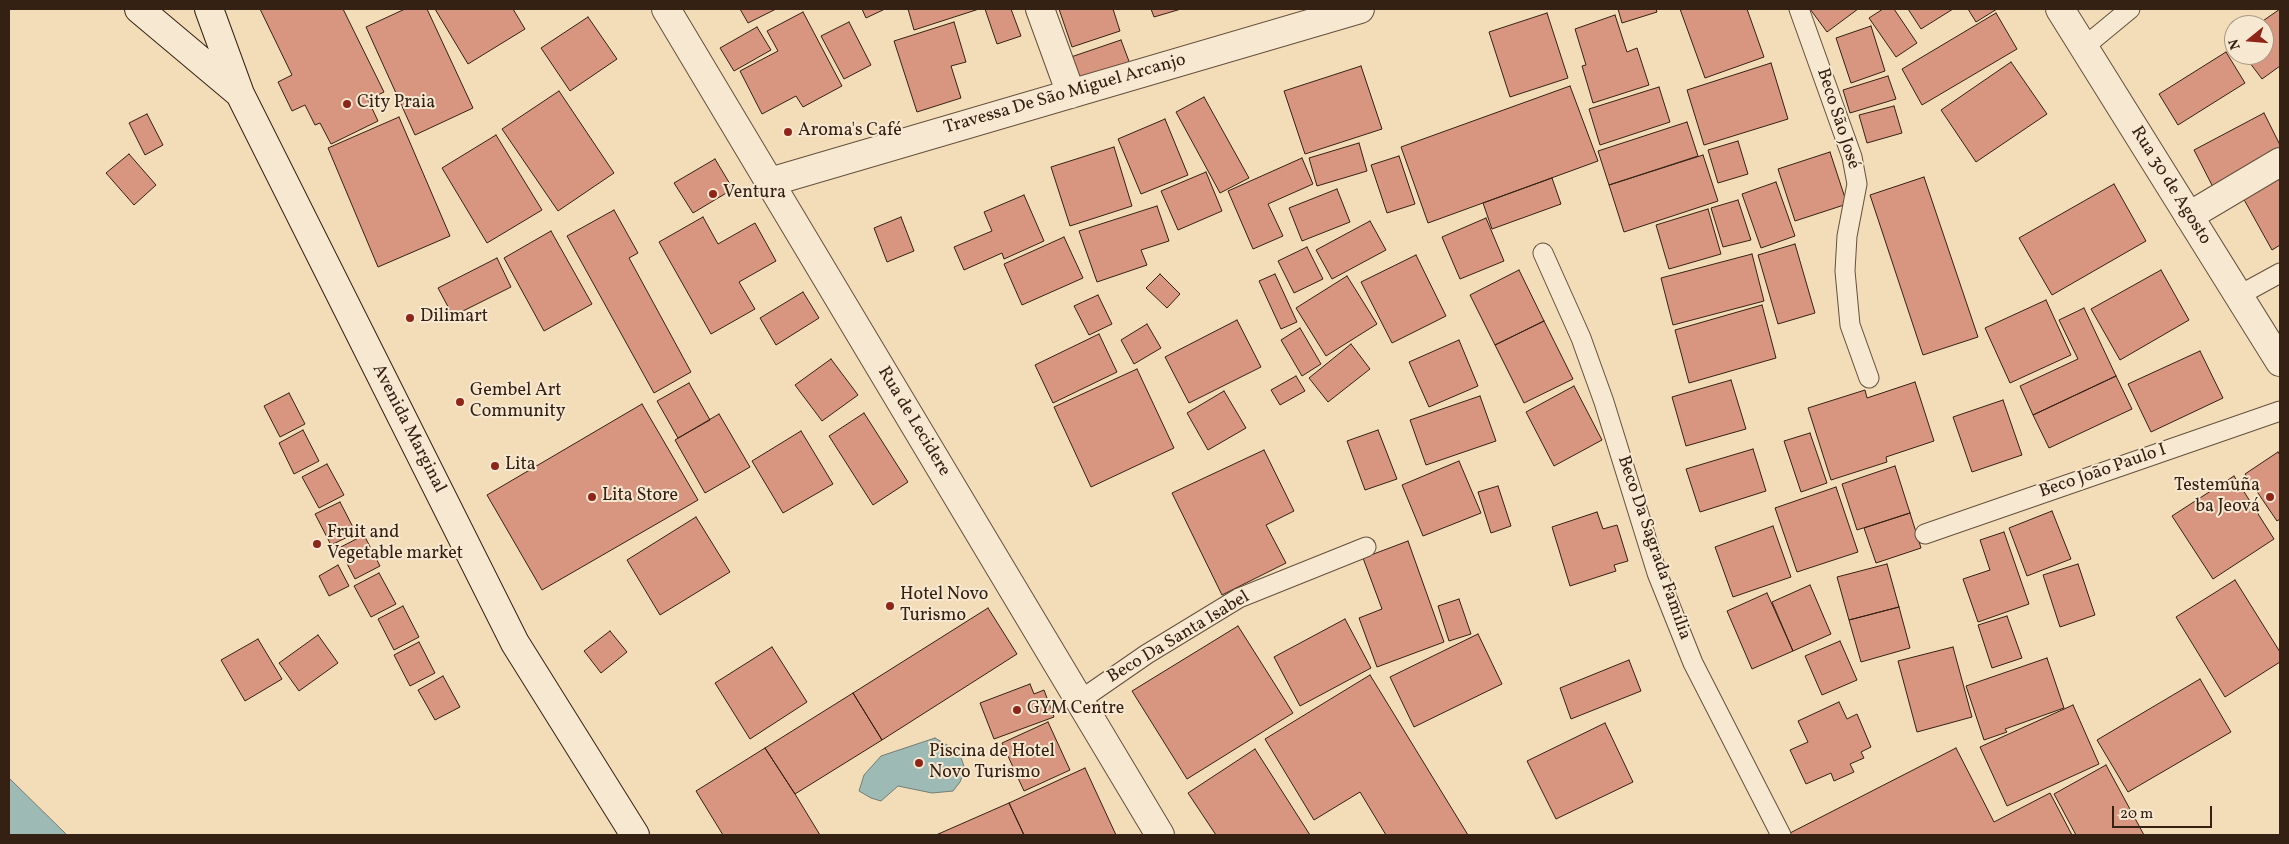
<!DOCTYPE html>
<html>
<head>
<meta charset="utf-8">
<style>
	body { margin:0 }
	#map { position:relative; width:2289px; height:844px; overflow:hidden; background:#f3dcb8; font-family:Vollkorn,serif }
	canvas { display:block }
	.frame { position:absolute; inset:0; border:10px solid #352113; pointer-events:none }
	.north { position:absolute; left:2224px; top:15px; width:50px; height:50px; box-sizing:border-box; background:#f7e8d1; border:1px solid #a99885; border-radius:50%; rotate:253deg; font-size:14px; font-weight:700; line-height:20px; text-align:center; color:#352113 }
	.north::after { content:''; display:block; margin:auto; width:18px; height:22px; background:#8f2418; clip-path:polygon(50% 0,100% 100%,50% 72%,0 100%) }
	.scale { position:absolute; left:2112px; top:806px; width:100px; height:22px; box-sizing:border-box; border:2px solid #352113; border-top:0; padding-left:6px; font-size:15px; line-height:18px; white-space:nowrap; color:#352113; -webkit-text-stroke:4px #f7e8d1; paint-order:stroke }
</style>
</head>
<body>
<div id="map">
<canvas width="2289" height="844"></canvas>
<div class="frame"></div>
<div class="north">N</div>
<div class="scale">20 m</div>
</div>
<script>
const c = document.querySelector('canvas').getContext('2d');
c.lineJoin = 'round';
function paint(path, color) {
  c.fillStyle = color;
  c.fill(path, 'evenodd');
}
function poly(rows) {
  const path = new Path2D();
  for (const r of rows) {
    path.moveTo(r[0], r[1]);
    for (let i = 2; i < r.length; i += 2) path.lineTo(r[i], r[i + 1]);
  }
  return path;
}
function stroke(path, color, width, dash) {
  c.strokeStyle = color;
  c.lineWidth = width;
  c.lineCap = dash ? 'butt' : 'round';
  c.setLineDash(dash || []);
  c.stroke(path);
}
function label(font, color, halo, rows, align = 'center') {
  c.font = font + ' Vollkorn,serif';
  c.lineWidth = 4;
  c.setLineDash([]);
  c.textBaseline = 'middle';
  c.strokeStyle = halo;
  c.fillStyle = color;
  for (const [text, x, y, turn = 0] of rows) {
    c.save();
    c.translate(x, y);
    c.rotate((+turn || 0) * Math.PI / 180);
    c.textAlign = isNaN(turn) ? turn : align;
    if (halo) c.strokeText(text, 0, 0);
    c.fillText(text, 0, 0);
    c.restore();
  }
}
const water = poly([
	[935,738,959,752,965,769,960,782,953,791,932,793,898,786,881,801,871,798,859,791,864,775,881,756,935,738],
	[9,778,67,835,9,835,9,778]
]);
paint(water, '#9dbab5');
stroke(water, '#737d74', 1);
const building = poly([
	[260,9,343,9,384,92,368,100,378,121,331,144,320,123,315,125,305,105,292,111,278,82,292,75,260,9],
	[405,9,427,9,473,108,415,135,366,27,405,9],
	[435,9,513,9,525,29,468,64,435,9],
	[740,9,776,9,748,23,740,9],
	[862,9,885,9,866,18,862,9],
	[908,9,979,9,914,30,908,9],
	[985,9,1011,9,1021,36,997,44,985,9],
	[1059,9,1113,9,1120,31,1072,47,1059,9],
	[1151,9,1181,9,1154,17,1151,9],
	[1618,9,1656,9,1657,12,1622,23,1618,9],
	[1680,9,1747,9,1764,57,1705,78,1680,9],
	[1810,9,1858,9,1827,32,1810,9],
	[1883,9,1894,9,1917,43,1896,57,1869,18,1883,9],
	[1908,9,1953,9,1921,29,1908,9],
	[1968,9,1997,9,1976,22,1968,9],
	[2280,9,2280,66,2262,79,2244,55,2264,55,2264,25,2257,25,2280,9],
	[803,12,842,86,803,107,796,96,762,114,740,71,778,51,767,31,803,12],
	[1547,13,1568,78,1510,97,1489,32,1547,13],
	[1996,13,2017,49,1922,105,1902,69,1996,13],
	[1615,15,1627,52,1637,48,1649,85,1593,103,1582,66,1586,65,1575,29,1615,15],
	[588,17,617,59,570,91,541,48,588,17],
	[849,22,871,65,844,79,821,36,849,22],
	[954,22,966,62,951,66,961,98,917,112,894,41,954,22],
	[1871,26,1885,71,1851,83,1836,38,1871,26],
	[757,27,771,50,734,71,720,48,757,27],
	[1121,40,1130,64,1079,82,1071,57,1121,40],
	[2226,52,2245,83,2178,125,2159,94,2226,52],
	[2011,62,2047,114,1976,162,1941,110,2011,62],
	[1771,63,1788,119,1704,145,1687,90,1771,63],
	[1361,66,1382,129,1305,154,1284,91,1361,66],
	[1888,76,1896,99,1850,113,1843,90,1888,76],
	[1570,86,1598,161,1428,223,1401,147,1570,86],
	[1659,87,1670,122,1600,145,1589,109,1659,87],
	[559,91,614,173,558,211,502,129,559,91],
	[1204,97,1249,178,1220,193,1176,112,1204,97],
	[1894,106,1902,133,1867,143,1859,115,1894,106],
	[2264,113,2280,145,2280,157,2215,191,2194,150,2264,113],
	[147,114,163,145,145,155,129,123,147,114],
	[399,117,450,236,378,267,328,148,399,117],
	[1165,119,1188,175,1141,194,1118,139,1165,119],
	[1687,122,1698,156,1609,185,1598,151,1687,122],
	[496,135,542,210,487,243,442,168,496,135],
	[1738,141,1748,174,1718,183,1708,150,1738,141],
	[1359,143,1367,171,1317,186,1309,158,1359,143],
	[1114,147,1132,206,1070,226,1051,167,1114,147],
	[1830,152,1847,204,1795,221,1778,169,1830,152],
	[129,154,156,185,134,205,106,173,129,154],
	[1703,155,1718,201,1624,232,1609,185,1703,155],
	[1399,156,1415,204,1387,213,1371,165,1399,156],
	[1302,158,1313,184,1268,204,1283,236,1253,249,1228,191,1302,158],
	[715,159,733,189,693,213,674,183,715,159],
	[1206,172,1222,211,1178,230,1161,191,1206,172],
	[2280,175,2280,245,2272,250,2242,196,2280,175],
	[1924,177,1978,337,1923,355,1870,195,1924,177],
	[1552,178,1561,204,1492,229,1483,203,1552,178],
	[1776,182,1795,236,1761,248,1742,194,1776,182],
	[2114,184,2146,241,2052,295,2019,238,2114,184],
	[1337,189,1350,222,1302,241,1289,208,1337,189],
	[1024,195,1044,241,1004,259,1002,253,964,270,954,247,992,231,984,212,1024,195],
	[1738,200,1751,240,1723,247,1711,208,1738,200],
	[1157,206,1169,241,1141,250,1147,265,1097,282,1079,231,1157,206],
	[1708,209,1721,254,1669,269,1656,225,1708,209],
	[614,210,638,253,629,258,691,372,654,393,567,236,614,210],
	[703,217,718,244,755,223,776,261,739,282,755,309,711,334,659,242,703,217],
	[901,217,914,251,887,262,874,228,901,217],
	[1486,218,1504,261,1460,279,1442,237,1486,218],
	[1370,221,1386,250,1332,279,1316,250,1370,221],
	[551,231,592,304,544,331,504,258,551,231],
	[1064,237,1083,278,1022,305,1004,264,1064,237],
	[1795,244,1815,313,1778,324,1758,255,1795,244],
	[1307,247,1323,279,1294,293,1278,261,1307,247],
	[1752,254,1764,301,1673,325,1661,278,1752,254],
	[1416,255,1446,316,1392,343,1361,282,1416,255],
	[497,258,511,287,453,316,438,288,497,258],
	[1519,270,1544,321,1495,345,1470,295,1519,270],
	[2161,270,2189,320,2120,360,2091,309,2161,270],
	[1160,274,1180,294,1167,308,1146,288,1160,274],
	[1275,274,1297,322,1281,329,1259,281,1275,274],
	[1347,276,1377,324,1326,356,1296,308,1347,276],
	[803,292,819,318,776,345,760,318,803,292],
	[1098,295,1112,324,1089,335,1074,306,1098,295],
	[2046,300,2071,355,2010,383,1985,328,2046,300],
	[1762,305,1776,358,1689,383,1675,330,1762,305],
	[2084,308,2116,376,2033,415,2020,386,2078,359,2059,320,2084,308],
	[1237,320,1261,367,1189,403,1165,357,1237,320],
	[1544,321,1573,379,1524,403,1495,345,1544,321],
	[1147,324,1161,348,1134,364,1121,340,1147,324],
	[1300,328,1321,364,1302,376,1281,340,1300,328],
	[1099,334,1117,372,1053,403,1035,365,1099,334],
	[1459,340,1478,386,1429,407,1409,362,1459,340],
	[1351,344,1370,369,1328,402,1309,378,1351,344],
	[2200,351,2223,398,2151,432,2128,384,2200,351],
	[831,359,858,395,822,421,795,385,831,359],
	[1137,369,1174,448,1091,487,1054,407,1137,369],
	[1296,376,1305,391,1280,405,1271,390,1296,376],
	[2116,376,2132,409,2049,448,2033,415,2116,376],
	[1731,380,1746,429,1686,446,1672,397,1731,380],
	[1915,382,1934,441,1886,457,1887,462,1831,480,1808,408,1865,390,1867,398,1915,382],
	[689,383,710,420,678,438,657,401,689,383],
	[1574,386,1602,440,1554,466,1526,412,1574,386],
	[1224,391,1246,428,1208,450,1187,413,1224,391],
	[289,393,305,424,280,437,264,406,289,393],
	[1480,396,1496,441,1426,465,1410,420,1480,396],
	[2003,400,2022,455,1972,472,1953,417,2003,400],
	[642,404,698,500,542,590,487,495,642,404],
	[864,413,908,482,873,505,829,436,864,413],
	[719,414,750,467,705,493,675,440,719,414],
	[303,430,319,461,294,474,279,443,303,430],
	[1378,430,1397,479,1365,490,1347,441,1378,430],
	[801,431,833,484,783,513,752,461,801,431],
	[1810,433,1827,483,1801,492,1784,441,1810,433],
	[1753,449,1766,491,1700,512,1686,469,1753,449],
	[1264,450,1294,511,1266,525,1286,563,1222,595,1172,493,1264,450],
	[2278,452,2280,455,2280,519,2277,521,2245,474,2278,452],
	[1459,461,1481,513,1423,536,1402,485,1459,461],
	[327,464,344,495,319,508,302,477,327,464],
	[1895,466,1910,513,1857,530,1842,484,1895,466],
	[2234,476,2274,539,2213,579,2172,516,2234,476],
	[1498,486,1511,526,1491,533,1478,492,1498,486],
	[1836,487,1858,552,1797,572,1775,508,1836,487],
	[340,502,356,533,331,545,315,514,340,502],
	[2052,511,2071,559,2027,576,2009,528,2052,511],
	[1597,512,1603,529,1617,525,1628,561,1614,565,1616,571,1570,586,1552,527,1597,512],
	[1910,513,1921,548,1876,563,1864,528,1910,513],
	[696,517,730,572,660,615,627,560,696,517],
	[1773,526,1791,577,1733,597,1715,547,1773,526],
	[2004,532,2029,604,1978,622,1963,579,1990,570,1980,540,2004,532],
	[364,535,380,566,355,579,339,548,364,535],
	[1408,541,1444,642,1377,667,1359,618,1382,609,1363,558,1408,541],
	[1887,564,1899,607,1849,620,1837,577,1887,564],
	[2078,564,2095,615,2060,627,2043,575,2078,564],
	[338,565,349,586,329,596,319,576,338,565],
	[379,573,396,604,371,617,354,586,379,573],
	[2235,580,2280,652,2280,662,2225,697,2176,617,2235,580],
	[1810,585,1831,634,1793,651,1772,602,1810,585],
	[1767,593,1793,651,1752,669,1727,611,1767,593],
	[1459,599,1471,634,1449,641,1438,606,1459,599],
	[403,606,419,637,394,650,378,619,403,606],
	[1899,607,1910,648,1861,662,1849,620,1899,607],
	[988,608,1017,654,882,740,853,693,988,608],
	[2007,616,2022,658,1992,668,1978,625,2007,616],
	[1345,619,1371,668,1300,706,1274,657,1345,619],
	[1238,626,1293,713,1187,779,1132,691,1238,626],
	[610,631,627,652,601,673,584,651,610,631],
	[1478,634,1502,684,1414,727,1390,677,1478,634],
	[318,635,338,663,299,691,279,663,318,635],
	[258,639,282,679,245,701,221,660,258,639],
	[1840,641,1857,680,1822,695,1805,656,1840,641],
	[419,642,435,673,410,686,394,655,419,642],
	[772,647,807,702,750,739,715,683,772,647],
	[1953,647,1972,717,1917,732,1898,661,1953,647],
	[2047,658,2064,708,2005,729,2007,732,1984,740,1966,686,2047,658],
	[1629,660,1641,691,1571,719,1560,688,1629,660],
	[1370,675,1468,835,1386,835,1360,792,1314,820,1265,739,1370,675],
	[443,676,460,707,435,720,418,690,443,676],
	[2200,679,2231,732,2128,792,2097,740,2200,679],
	[1030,684,1034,694,1044,690,1054,717,994,739,980,703,1030,684],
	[853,693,882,740,795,794,765,748,853,693],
	[1839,702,1847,719,1857,714,1871,747,1861,752,1864,758,1850,764,1854,772,1834,781,1831,773,1806,784,1790,750,1808,742,1798,721,1839,702],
	[2073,705,2099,764,2007,806,1980,747,2073,705],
	[1048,722,1070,770,1024,791,1002,743,1048,722],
	[1605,723,1633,782,1556,819,1527,761,1605,723],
	[765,748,795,794,820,835,723,835,696,791,765,748],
	[1956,748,1994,822,2050,793,2072,835,1792,835,1790,833,1956,748],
	[1255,749,1310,835,1216,835,1188,793,1255,749],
	[2106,765,2144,835,2076,835,2054,794,2106,765],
	[1085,768,1116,835,1024,835,1009,803,1085,768],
	[1009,803,1024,835,936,835,1009,803]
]);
paint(building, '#d89680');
stroke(building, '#352113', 1);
const service = poly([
	[1799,9,1852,157,1857,184,1847,236,1845,271,1850,325,1869,378],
	[2084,47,2130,9],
	[1543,253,1581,338,1604,402,1657,573,1693,663,1781,835],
	[2238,296,2280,273],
	[1925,534,2280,411],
	[1079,701,1147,654,1239,598,1366,547]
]);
const minor = poly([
	[666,9,1160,835],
	[1040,9,1071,94],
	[770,182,1360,9],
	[2189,216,2280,162]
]);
const tertiary = poly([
	[2060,9,2280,362]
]);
const secondary = poly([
	[139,9,239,93],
	[209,9,240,94,515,643,635,835]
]);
stroke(service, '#64503c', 21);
stroke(minor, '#64503c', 30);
stroke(tertiary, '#64503c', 30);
stroke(secondary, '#352113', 30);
stroke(service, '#f7e8d1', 19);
stroke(minor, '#f7e8d1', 28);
stroke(tertiary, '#f7e8d1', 28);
stroke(secondary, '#f7e8d1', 28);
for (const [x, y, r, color] of [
	[347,104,5,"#8f2418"],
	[788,132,5,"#8f2418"],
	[713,194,5,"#8f2418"],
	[410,318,5,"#8f2418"],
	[460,402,5,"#8f2418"],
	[495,466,5,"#8f2418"],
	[592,497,5,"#8f2418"],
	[2270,497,5,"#8f2418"],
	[317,544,5,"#8f2418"],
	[890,606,5,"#8f2418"],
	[1017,710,5,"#8f2418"],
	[919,763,5,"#8f2418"]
]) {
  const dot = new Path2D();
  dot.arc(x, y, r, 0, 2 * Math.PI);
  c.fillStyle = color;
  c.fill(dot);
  stroke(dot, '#f7e8d1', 2);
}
label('18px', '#352113', '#f7e8d1', [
	["Travessa De São Miguel Arcanjo",1065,95,-16],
	["Beco São José",1837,119,72],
	["Rua 30 de Agosto",2170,186,58],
	["Rua de Lecidere",913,422,59],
	["Avenida Marginal",408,429,63],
	["Beco João Paulo I",2103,472,-19],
	["Beco Da Sagrada Família",1653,548,71],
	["Beco Da Santa Isabel",1179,638,-31]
]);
label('18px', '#352113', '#f7e8d1', [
	["City Praia",357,104],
	["Aroma's Café",798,132],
	["Ventura",723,194],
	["Dilimart",420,318],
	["Gembel Art",470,392],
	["Community",470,413],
	["Lita",505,466],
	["Testemuña",2260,487,"right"],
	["ba Jeová",2260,508,"right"],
	["Lita Store",602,497],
	["Fruit and",327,534],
	["Vegetable market",327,555],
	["Hotel Novo",900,596],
	["Turismo",900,617],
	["GYM Centre",1027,710],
	["Piscina de Hotel",929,753],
	["Novo Turismo",929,774]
], 'left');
</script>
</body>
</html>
